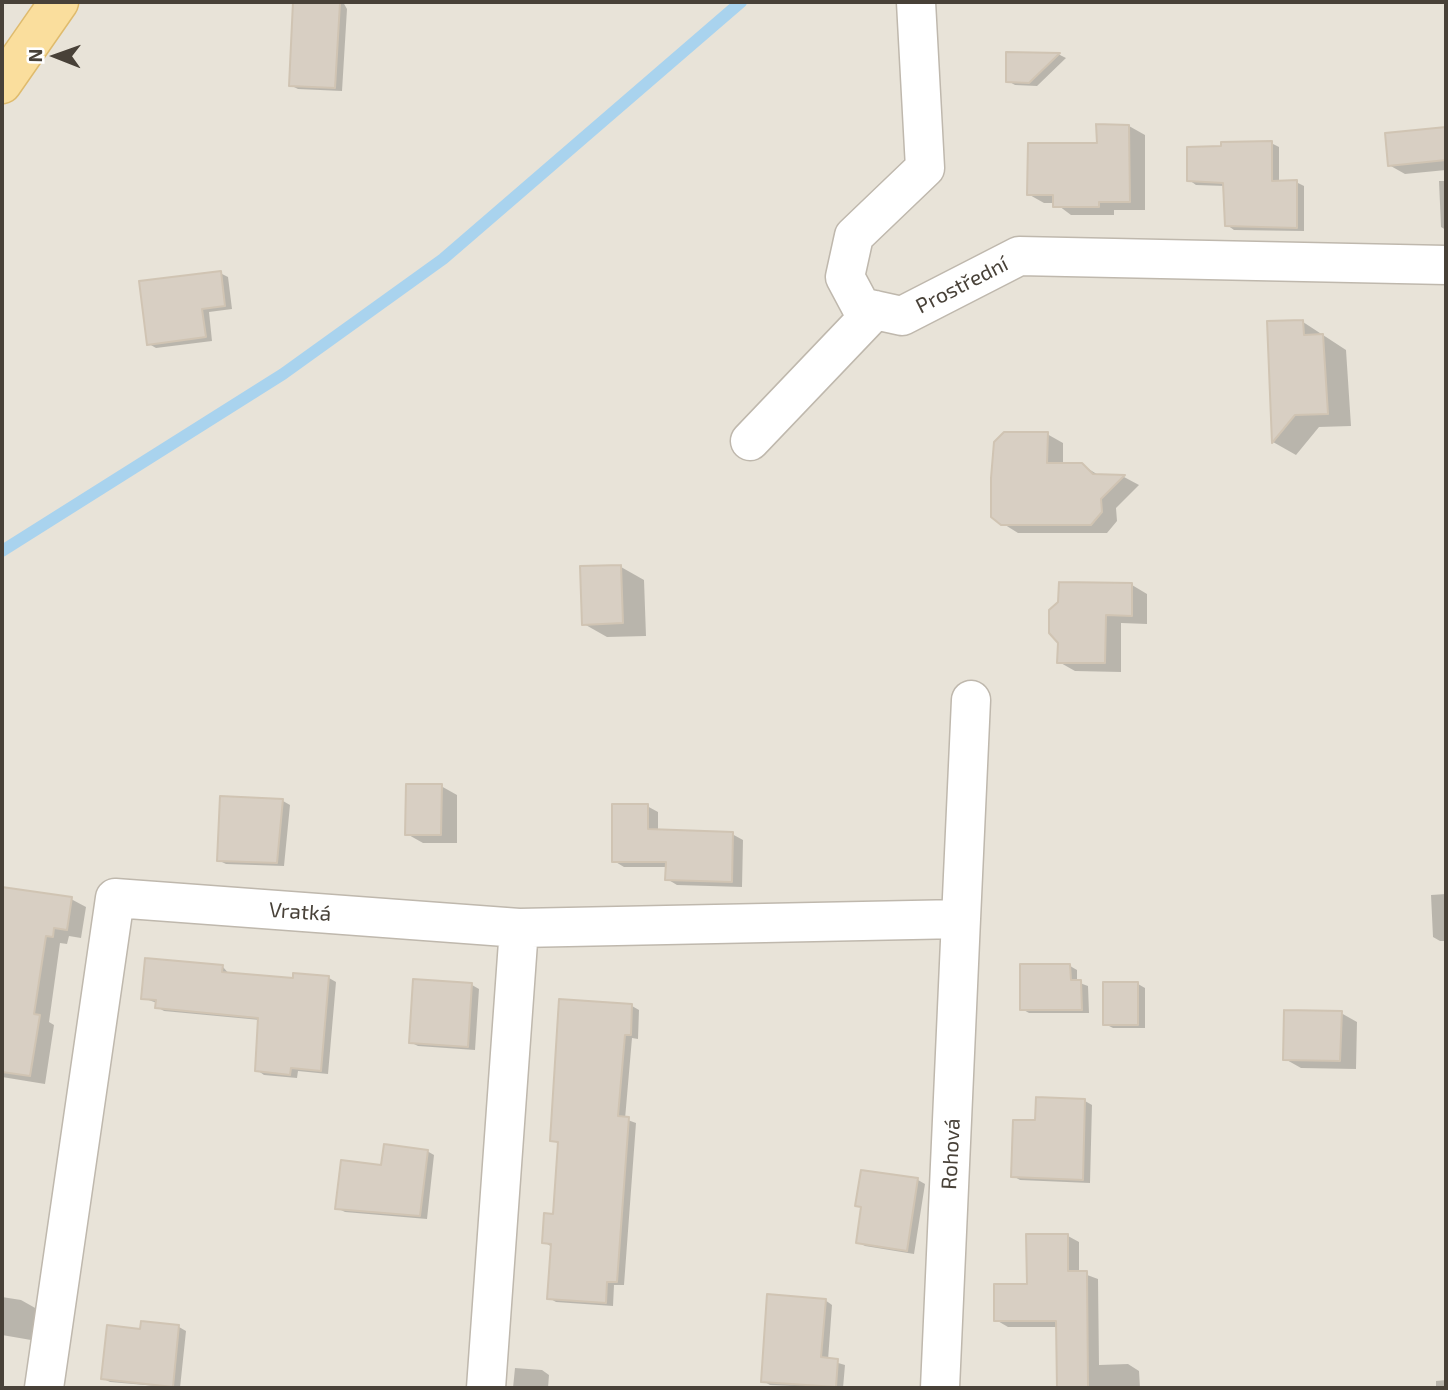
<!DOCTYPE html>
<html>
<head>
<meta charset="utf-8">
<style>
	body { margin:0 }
	#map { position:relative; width:1448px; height:1390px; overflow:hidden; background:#f4f1ea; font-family:"Exo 2",sans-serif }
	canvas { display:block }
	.frame { position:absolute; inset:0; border:4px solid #484138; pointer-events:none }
	.north { position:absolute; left:21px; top:21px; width:70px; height:70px; -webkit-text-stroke:5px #fff; paint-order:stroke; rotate:271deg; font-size:19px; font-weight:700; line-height:28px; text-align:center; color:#484138 }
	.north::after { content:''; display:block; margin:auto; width:24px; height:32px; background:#484138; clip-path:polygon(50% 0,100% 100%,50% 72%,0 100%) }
</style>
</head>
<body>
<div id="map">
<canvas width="1448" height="1390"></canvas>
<div class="frame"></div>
<div class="north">N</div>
</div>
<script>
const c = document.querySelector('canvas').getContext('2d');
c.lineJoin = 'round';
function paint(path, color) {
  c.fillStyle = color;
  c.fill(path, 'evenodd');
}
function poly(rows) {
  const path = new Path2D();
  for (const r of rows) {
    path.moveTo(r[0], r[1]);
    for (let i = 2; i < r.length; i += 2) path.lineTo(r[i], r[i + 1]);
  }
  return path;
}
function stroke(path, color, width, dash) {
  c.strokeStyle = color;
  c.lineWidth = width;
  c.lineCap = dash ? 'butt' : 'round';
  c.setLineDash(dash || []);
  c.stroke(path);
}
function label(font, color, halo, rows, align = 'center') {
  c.font = font + ' "Exo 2",sans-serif';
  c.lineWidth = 6;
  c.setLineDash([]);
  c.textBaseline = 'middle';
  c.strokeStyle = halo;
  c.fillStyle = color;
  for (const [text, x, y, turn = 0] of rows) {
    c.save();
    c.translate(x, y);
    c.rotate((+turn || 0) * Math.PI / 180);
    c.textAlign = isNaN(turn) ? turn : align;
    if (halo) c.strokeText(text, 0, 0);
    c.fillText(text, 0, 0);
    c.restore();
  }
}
paint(poly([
	[2,2,1446,2,1446,1388,2,1388]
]), '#e8e3d8');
paint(poly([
	[294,2,343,2,347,9,342,91,298,89,290,85],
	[1008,54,1060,55,1066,58,1037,86,1015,85,1008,81],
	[1129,126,1145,135,1145,210,1114,210,1114,215,1071,215,1055,203,1044,203,1028,194],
	[1444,129,1446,170,1405,174,1389,165],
	[1271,143,1279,147,1279,182,1296,182,1304,186,1304,231,1234,230,1227,225,1225,186,1196,185,1189,180],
	[1439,181,1446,181,1446,230,1441,227],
	[220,273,228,277,232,309,209,312,212,341,156,348,149,344],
	[1303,322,1346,350,1351,426,1319,427,1296,455,1273,442,1268,323],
	[1047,434,1063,443,1063,465,1082,465,1100,476,1124,477,1139,485,1116,508,1117,521,1107,533,1018,533,1002,523],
	[621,567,644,580,646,636,607,637,584,624],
	[1132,585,1147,594,1147,624,1121,623,1121,672,1075,671,1059,662],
	[441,786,457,795,457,843,423,843,407,834],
	[283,801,290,805,284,866,226,864,218,860],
	[647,806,658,812,658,831,732,834,743,840,742,887,677,885,667,879,667,867,624,867,614,861],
	[2,888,71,899,86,907,81,938,69,936,67,944,60,943,49,1022,54,1025,45,1084,2,1077],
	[1446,894,1446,941,1440,941,1433,937,1431,895],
	[1070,966,1077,970,1077,982,1088,986,1089,1013,1029,1013,1022,1009],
	[223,967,230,975,294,980,329,978,336,982,328,1074,298,1071,297,1078,264,1075,257,1070,260,1020,164,1011,157,1007,157,1003,143,998],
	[415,981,472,985,479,989,475,1050,418,1046,410,1042],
	[1138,984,1145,988,1145,1028,1113,1028,1105,1024],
	[632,1006,639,1010,638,1039,632,1038,625,1119,636,1123,624,1285,614,1285,613,1306,556,1302,549,1298,552,1247,544,1242,555,1216,560,1144,552,1140],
	[1341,1013,1357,1022,1356,1069,1301,1068,1285,1059],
	[1085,1101,1092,1105,1090,1183,1020,1180,1013,1176,1037,1122],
	[1444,1114,1446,1114,1446,1185,1445,1184],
	[427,1151,434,1155,427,1219,345,1212,337,1208,383,1167],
	[862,1172,918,1180,925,1184,914,1254,865,1246,858,1242,862,1208,857,1205],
	[1068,1236,1079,1242,1079,1272,1098,1279,1099,1365,1128,1364,1139,1371,1140,1388,1059,1388,1058,1327,1008,1327,996,1320,1028,1286],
	[2,1297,21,1300,37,1309,31,1340,2,1335],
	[825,1300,832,1305,828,1360,845,1365,843,1388,770,1385,763,1381],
	[143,1323,179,1327,186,1331,180,1388,110,1382,102,1378,142,1331],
	[515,1368,542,1370,549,1375,548,1388,513,1388],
	[1446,1380,1446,1388,1436,1388,1436,1381]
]), '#0003');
stroke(poly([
	[2,551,283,374,443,259,741,2]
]), '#a9d3ee', 12);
const building = poly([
	[293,2,340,3,335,88,289,86,293,2],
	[1006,52,1060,53,1029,83,1006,82,1006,52],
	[1096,124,1129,125,1130,202,1099,202,1099,207,1053,207,1053,195,1027,195,1028,143,1097,143,1096,124],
	[1446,127,1446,160,1388,166,1385,133,1446,127],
	[1272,141,1272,181,1297,180,1297,228,1225,226,1223,183,1187,181,1187,147,1221,146,1221,142,1272,141],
	[221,271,225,306,202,309,206,337,147,345,139,281,221,271],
	[1303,320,1304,335,1323,334,1328,414,1295,415,1272,443,1267,321,1303,320],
	[1004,432,1048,432,1047,463,1082,463,1093,474,1125,475,1101,499,1102,512,1091,525,1001,525,991,517,991,478,994,442,1004,432],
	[621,565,623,623,582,625,580,566,621,565],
	[1059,582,1132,583,1132,616,1106,615,1105,663,1057,663,1058,643,1049,633,1049,610,1058,602,1059,582],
	[406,784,442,784,441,835,405,835,406,784],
	[220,796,283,799,277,863,217,861,220,796],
	[612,804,648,804,648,829,733,832,732,882,665,880,666,862,612,862,612,804],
	[2,887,72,897,67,930,54,928,53,937,46,936,34,1014,40,1015,30,1076,2,1072,2,887],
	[145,958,223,965,222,972,293,978,293,973,329,976,321,1071,291,1068,290,1075,255,1071,258,1018,155,1008,156,1000,141,999,145,958],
	[1020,964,1070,964,1071,980,1081,980,1082,1010,1020,1010,1020,964],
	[413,979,472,983,468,1047,409,1043,413,979],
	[1103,982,1138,982,1138,1025,1103,1025,1103,982],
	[559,999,632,1004,631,1035,625,1035,618,1116,629,1117,617,1282,607,1282,606,1303,547,1299,551,1244,542,1243,544,1213,553,1214,558,1142,550,1141,559,999],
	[1284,1010,1342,1011,1340,1061,1283,1060,1284,1010],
	[1036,1097,1085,1099,1083,1180,1011,1177,1013,1120,1035,1120,1036,1097],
	[384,1144,428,1150,420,1216,335,1209,341,1160,381,1165,384,1144],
	[861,1170,918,1178,907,1251,856,1243,861,1207,855,1206,861,1170],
	[1026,1234,1068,1234,1068,1271,1087,1271,1088,1388,1057,1388,1056,1321,994,1321,994,1284,1027,1284,1026,1234],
	[767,1294,826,1299,821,1357,838,1359,836,1387,761,1382,767,1294],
	[141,1321,179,1325,173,1387,101,1379,107,1325,140,1329,141,1321]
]);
paint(building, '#d8cfc3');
stroke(building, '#d0c4b3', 2);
const minor = poly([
	[916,2,925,168,854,236,845,277,861,307,902,316,1019,256,1446,265],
	[750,441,875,310],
	[961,919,971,700],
	[519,928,961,919,940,1388],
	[44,1388,115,898,519,928,486,1388]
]);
const primary = poly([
	[2,84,59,2]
]);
stroke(minor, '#bfb8ad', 41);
stroke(primary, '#dfbb6d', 41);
stroke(minor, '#fff', 38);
stroke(primary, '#fade9d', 38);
label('21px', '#484138', '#fff', [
	["Prostřední",962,285,-27],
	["Vratká",300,912,4],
	["Rohová",951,1154,-87]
]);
</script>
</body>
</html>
